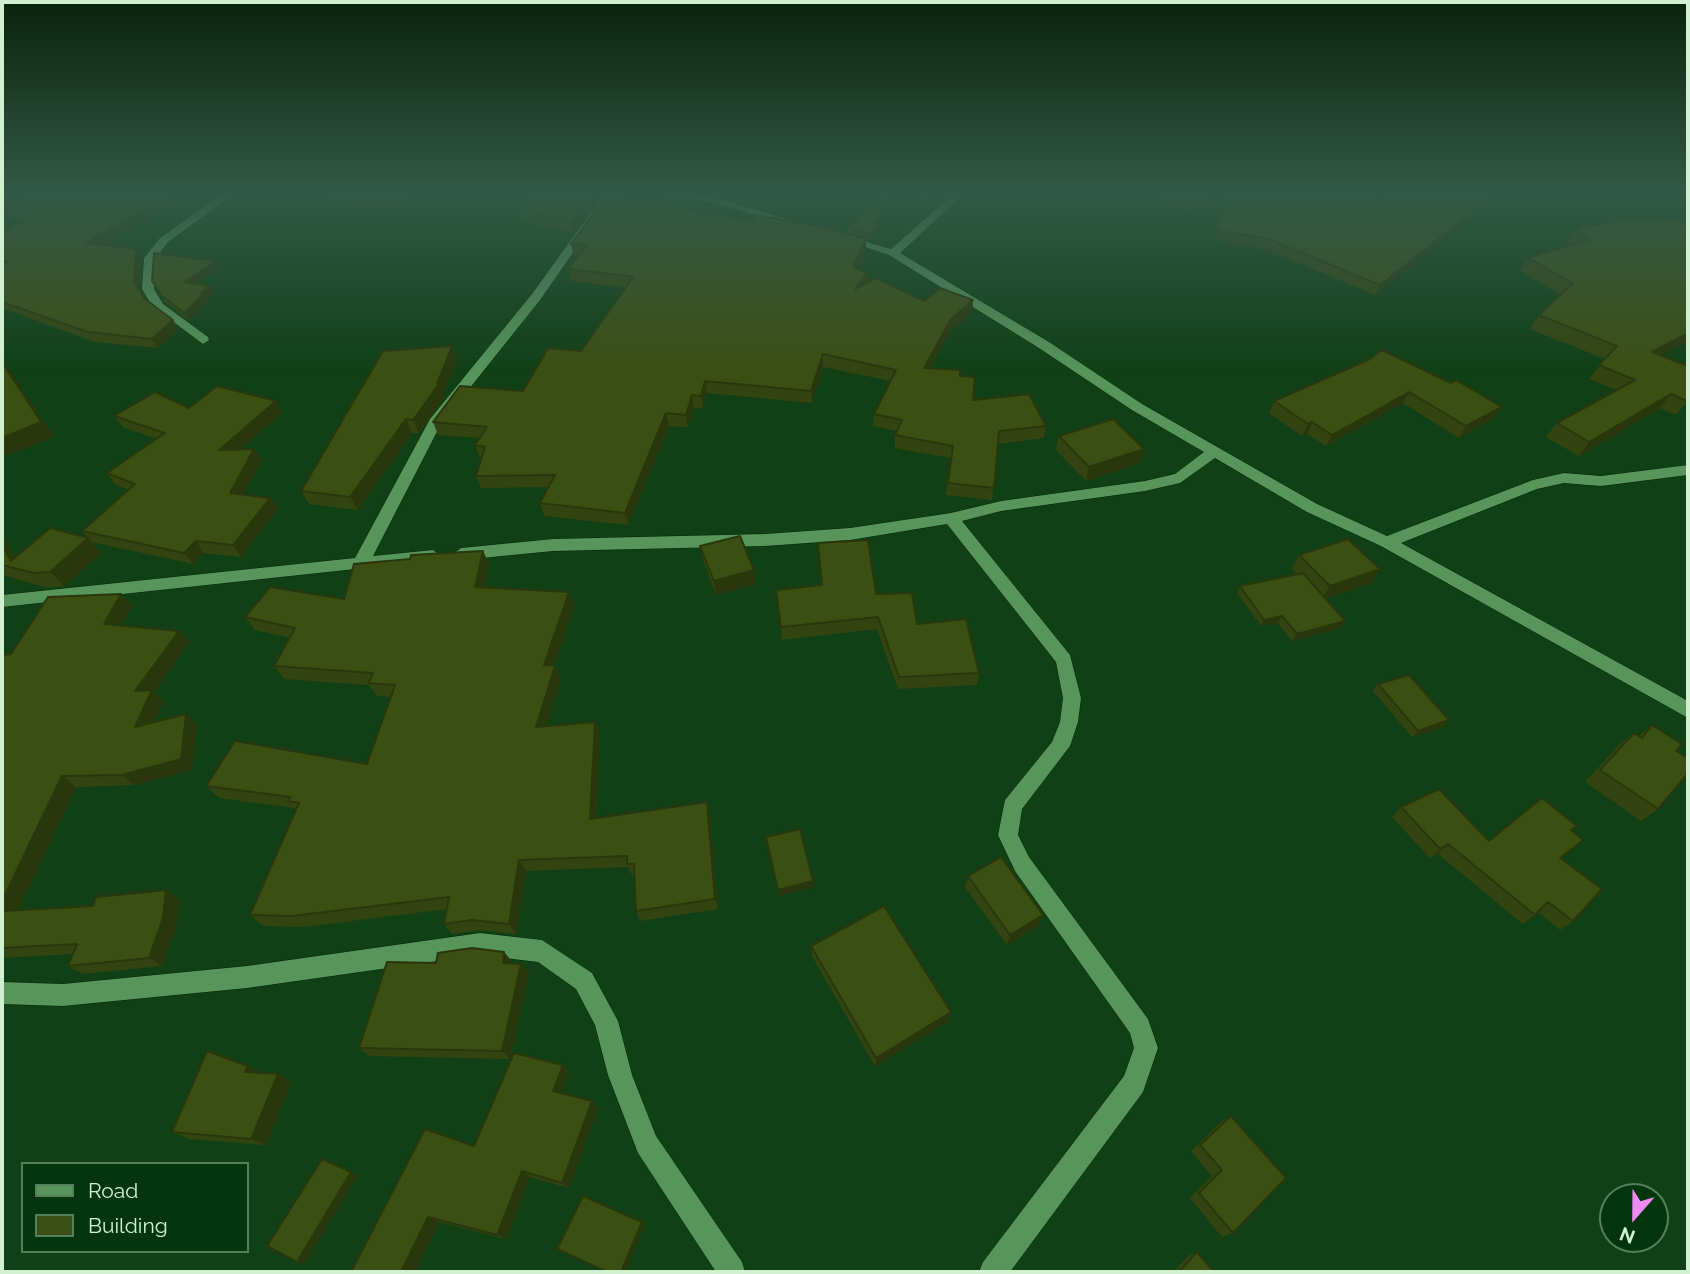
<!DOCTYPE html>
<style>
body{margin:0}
#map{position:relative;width:1690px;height:1274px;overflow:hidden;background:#114016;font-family:Raleway,sans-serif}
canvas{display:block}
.frame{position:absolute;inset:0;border:4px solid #d0f0d0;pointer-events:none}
.legend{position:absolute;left:21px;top:1162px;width:228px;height:91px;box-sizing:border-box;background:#03360c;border:2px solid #55805a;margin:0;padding:9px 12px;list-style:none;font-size:21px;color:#d0f0d0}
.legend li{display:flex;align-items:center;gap:14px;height:35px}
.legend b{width:35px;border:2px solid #55805a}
.north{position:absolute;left:1599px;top:1183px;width:70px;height:70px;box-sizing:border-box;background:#03360c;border:2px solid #55805a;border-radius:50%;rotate:201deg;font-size:19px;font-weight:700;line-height:28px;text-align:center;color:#d0f0d0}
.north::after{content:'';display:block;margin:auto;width:24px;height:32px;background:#f08bf5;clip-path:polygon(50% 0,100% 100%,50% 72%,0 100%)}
</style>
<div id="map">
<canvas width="1690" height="1274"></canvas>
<div class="frame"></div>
<ul class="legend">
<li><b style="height:9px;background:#57955b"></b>Road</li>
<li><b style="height:19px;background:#3c4f13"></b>Building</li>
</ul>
<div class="north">N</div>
</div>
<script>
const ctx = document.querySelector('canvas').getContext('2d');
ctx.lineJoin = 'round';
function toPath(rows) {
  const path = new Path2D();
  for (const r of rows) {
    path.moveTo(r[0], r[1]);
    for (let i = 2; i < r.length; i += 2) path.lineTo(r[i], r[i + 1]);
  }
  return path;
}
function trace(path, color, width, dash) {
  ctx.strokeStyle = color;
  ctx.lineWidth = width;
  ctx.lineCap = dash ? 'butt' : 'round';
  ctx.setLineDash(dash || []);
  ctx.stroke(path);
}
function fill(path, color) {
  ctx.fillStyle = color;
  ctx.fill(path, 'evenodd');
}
const minor = toPath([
 [222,194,234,194,168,242,156,258,154,289,163,304,208,337,209,340,203,344,152,306,142,289,144,258,160,238,222,194],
 [604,194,614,194,540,300,441,424,373,556,433,550,441,556,439,560,2,607,2,595,355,558,430,419,532,294,604,194],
 [665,194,711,196,813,227,807,230,710,202,670,197,665,194],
 [953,194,964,194,900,253,1049,342,1142,404,1317,504,1387,536,1533,480,1564,473,1601,476,1688,465,1688,475,1601,486,1564,483,1537,489,1401,543,1688,701,1688,718,1381,546,1307,512,1215,458,1180,483,1145,491,1001,511,962,521,1070,655,1081,698,1078,722,1070,746,1022,809,1018,835,1029,857,1148,1019,1158,1048,1143,1092,1010,1272,979,1272,983,1262,1124,1076,1134,1048,1130,1033,1015,871,998,835,1005,800,1052,742,1060,722,1063,698,1056,662,947,524,850,540,765,546,553,551,461,560,453,554,461,548,553,539,765,534,850,528,951,513,1001,501,1145,481,1175,474,1204,452,1132,410,1039,348,889,255,838,238,844,235,891,249,953,194],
 [480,933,542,940,592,973,618,1021,632,1075,656,1136,742,1262,745,1272,716,1272,638,1153,608,1075,595,1025,576,989,538,962,480,955,247,988,63,1006,2,1004,2,982,63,984,247,966,480,933]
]);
trace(minor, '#042407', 1);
fill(minor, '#57955b');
fill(toPath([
 [26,194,190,194,103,245,136,249,141,258,140,290,145,300,173,320,178,329,158,348,95,342,2,308,2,234,23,220,13,220,7,211],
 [325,194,413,194,410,202,373,204,329,201],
 [601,194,573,233,521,221,518,209],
 [885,194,893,194,871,240,847,233,847,227],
 [911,194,937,194,930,202],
 [1154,194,1334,194,1346,198,1437,198,1490,203,1375,295,1265,249,1214,240,1227,198,1189,213],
 [622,199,866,239,866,251,858,269,867,283,924,301,973,300,972,312,950,332,930,368,960,376,973,400,1046,426,1044,438,998,444,992,500,946,495,951,458,895,448,895,435,897,431,873,426,874,414,891,381,823,367,812,403,707,393,703,408,694,408,688,427,669,426,628,525,544,516,540,503,548,487,481,488,476,476,481,458,480,458,475,445,479,438,438,435,433,422,523,391,581,351,626,288,571,281,568,269,578,256,574,256,571,244],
 [1630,218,1661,355,1688,400,1676,415,1660,408,1579,456,1546,437,1557,423,1616,390,1589,379,1605,359,1530,329,1539,315,1561,295,1520,271,1528,258,1570,245,1566,243,1575,229],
 [216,261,220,267,197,284,210,286,214,293,206,299,208,301,189,320,165,302,161,295],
 [452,346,457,360,443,394,445,397,419,433,412,433,358,510,309,504,301,491],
 [1370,359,1494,418,1459,438,1403,403,1326,446,1307,434,1302,436,1269,413,1274,401],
 [276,401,282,413,240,449,262,460,243,494,270,498,278,509,241,557,204,553,193,564,92,542,101,553,64,586,49,588,2,575,2,536,15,558,88,538,82,531,129,490,116,485,107,473,157,439,123,427,114,416,189,408],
 [1059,436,1144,449,1140,463,1086,481,1056,450],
 [818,543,876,594,917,624,979,673,977,685,898,689,877,629,782,640,776,590,821,585],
 [700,546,756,584,716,595,703,560],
 [483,551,489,565,484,588,574,605,554,666,555,666,561,679,546,726,595,722,600,734,596,818,707,802,710,814,718,909,640,921,636,911,634,875,632,875,628,867,526,871,516,934,480,930,452,934,444,924,447,909,304,927,263,926,250,915,296,810,294,808,219,798,206,786,367,764,391,697,377,696,369,685,284,679,274,666,290,638,255,630,245,617,344,599,410,559],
 [1299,555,1372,583,1326,598,1345,621,1341,628,1292,641,1278,623,1261,626,1237,593,1240,586,1297,574,1292,569],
 [121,594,132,606,121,626,189,642,154,692,163,701,154,722,197,725,192,770,134,785,76,787,18,910,179,899,176,927,162,966,83,974,68,966,73,954,2,958,2,655,11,654],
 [1378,684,1444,727,1412,737,1373,691],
 [1652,725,1676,751,1658,809,1641,821,1585,782,1619,745,1634,733,1639,736],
 [1401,807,1489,841,1571,830,1560,858,1573,921,1560,930,1538,912,1523,924,1438,854,1430,858,1392,817],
 [968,876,1043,915,1038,926,1007,945,965,887],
 [811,946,949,1021,875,1066,812,956],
 [504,952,512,962,512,964,521,964,529,973,510,1059,370,1056,359,1048,436,963],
 [563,1065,569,1073,562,1093,598,1108,569,1188,530,1177,506,1239,439,1222,415,1272,425,1129,474,1146],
 [248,1066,261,1073,278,1074,291,1082,266,1145,189,1139,172,1132],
 [1231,1116,1233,1233,1222,1237,1190,1198,1212,1176,1191,1151,1221,1122],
 [1197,1252,1214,1272,1173,1272,1188,1256]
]), '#344410');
fill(toPath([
 [171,194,190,194,91,252,85,243],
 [406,194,413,194,410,202],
 [590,194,601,194,573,233,570,221],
 [613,194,628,194,612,209,609,197],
 [890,194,893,194,871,240,871,234],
 [931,194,937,194,930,202],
 [1215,194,1228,194,1227,198,1189,213,1192,203],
 [1496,194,1490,203,1375,295,1380,285],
 [866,239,866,251,853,279,853,267],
 [136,249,141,258,140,290,134,281],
 [216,261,220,267,189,289,185,282],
 [867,273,867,285,855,289],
 [210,286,214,293,206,299,208,301,189,320,184,313,200,294],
 [973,300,972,312,950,332,923,380,924,368,951,319],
 [173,320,178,329,158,348,152,339],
 [1688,333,1688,341,1642,366,1652,352],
 [452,346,457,360,443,394,445,397,419,433,413,420,437,384],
 [823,354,823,367,812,403,811,391],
 [2,359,54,437,2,457],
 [705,381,707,393,703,408,701,396],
 [1409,392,1403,403,1326,446,1332,435],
 [1671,394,1660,408,1579,456,1589,442],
 [692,395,694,408,688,427,686,415],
 [276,401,282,413,226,461,219,450],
 [1502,407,1494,418,1459,438,1466,426],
 [666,413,669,426,628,525,625,513],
 [406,419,412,433,358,510,350,497],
 [1312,422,1307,434,1302,436,1308,424],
 [254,449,262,460,237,504,230,493],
 [1144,449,1140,463,1086,481,1089,467],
 [270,498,278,509,241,557,233,545],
 [2,536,22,570,11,561,2,546],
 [88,538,101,553,64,586,50,572],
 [196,541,204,553,193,564,184,553],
 [483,551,489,565,481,601,475,587],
 [1380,569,1372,583,1321,600,1330,586],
 [754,570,756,584,716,595,714,581],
 [569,592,574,605,550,678,544,665],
 [121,594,132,606,115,636,104,624],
 [1282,616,1278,623,1261,626,1264,620],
 [1345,621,1341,628,1292,641,1297,634],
 [179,631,189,642,154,692,163,701,147,737,135,727,135,691],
 [555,666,561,679,542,740,536,727],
 [186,714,197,725,192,770,134,785,122,775],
 [1449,720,1444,727,1412,737,1418,731],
 [595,722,600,734,595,831,590,819],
 [62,776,76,787,13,920,2,914,2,901],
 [707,802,710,814,718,909,715,899],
 [1448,844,1438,854,1430,858,1440,849],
 [519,860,526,871,516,934,509,924],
 [813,881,814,887,779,896,778,890],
 [166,890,179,899,176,927,162,966,149,958],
 [1043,915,1038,926,1007,945,1010,935],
 [504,952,512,962,510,973,503,963],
 [521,964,529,973,510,1059,502,1051],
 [951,1012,949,1021,875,1066,876,1058],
 [563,1065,569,1073,560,1098,553,1091],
 [248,1066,262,1074,245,1072],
 [278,1074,291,1082,266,1145,251,1139],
 [592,1101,598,1108,569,1188,562,1183],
 [522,1171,530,1177,506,1239,497,1235],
 [351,1172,358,1175,304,1264,297,1262],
 [428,1217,439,1222,415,1272,401,1272],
 [642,1222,645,1224,625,1272,621,1272]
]), '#2a370d');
const building = toPath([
 [26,194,171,194,85,243,136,249,134,281,145,299,173,320,152,339,88,332,2,302,2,265,8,261,2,261,2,234,37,211,7,211,26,194],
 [529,194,590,194,570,221,518,209,529,194],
 [607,194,613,194,609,197,751,221,756,215,828,228,866,239,853,267,867,273,855,289,876,278,924,301,940,288,973,300,951,319,924,368,960,370,960,376,975,377,973,400,1029,394,1046,426,999,431,994,488,948,483,953,446,895,435,902,420,874,414,896,370,823,354,811,391,705,381,701,396,692,395,686,415,666,413,625,513,540,503,555,475,476,476,485,447,475,445,487,427,433,422,460,386,523,391,548,348,581,351,633,277,568,269,587,245,571,244,607,194],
 [885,194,890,194,871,234,847,227,885,194],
 [1174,194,1215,194,1192,203,1174,194],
 [1228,194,1334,194,1346,198,1351,194,1364,194,1379,199,1388,194,1426,194,1437,198,1443,194,1496,194,1380,285,1268,239,1217,230,1228,194],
 [1630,218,1688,221,1688,333,1652,352,1688,366,1688,400,1687,401,1671,394,1589,442,1557,423,1635,380,1599,365,1617,346,1539,315,1573,283,1528,258,1590,239,1575,229,1630,218],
 [154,253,216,261,185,282,210,286,200,294,204,294,184,313,161,295,152,281,154,253],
 [452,346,437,384,439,384,413,420,406,419,350,497,301,491,383,351,452,346],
 [1382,350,1451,383,1456,380,1502,407,1466,426,1409,392,1332,435,1312,422,1308,424,1274,401,1370,359,1382,350],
 [2,362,41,422,2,438,2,362],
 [217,386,276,401,219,450,254,449,230,493,270,498,233,545,196,541,184,553,82,531,135,484,107,473,165,433,114,416,155,392,189,408,217,386],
 [1113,419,1144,449,1089,467,1059,436,1113,419],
 [50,528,88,538,50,572,34,573,2,565,2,546,11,561,50,528],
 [740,536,754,570,714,581,700,546,740,536],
 [1348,539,1380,569,1330,586,1299,555,1348,539],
 [868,540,876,594,912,593,917,624,966,619,979,673,899,677,878,617,781,627,776,590,822,585,818,543,868,540],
 [483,551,475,587,569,592,544,665,555,666,536,727,595,722,590,819,707,802,715,899,636,911,634,864,627,864,627,856,519,860,509,924,472,920,444,924,449,897,292,916,250,915,299,803,288,801,291,797,206,786,235,741,367,764,395,685,368,683,373,673,274,666,295,628,245,617,270,587,344,599,354,564,410,559,411,555,483,551],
 [1303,573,1345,621,1297,634,1282,616,1264,620,1240,586,1303,573],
 [121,594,104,624,179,631,135,691,152,690,135,727,186,714,181,759,122,775,62,776,2,901,2,655,11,654,48,597,121,594],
 [1409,675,1449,720,1418,731,1378,684,1409,675],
 [1652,725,1682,744,1676,751,1688,758,1688,773,1658,809,1600,770,1634,733,1642,738,1652,725],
 [1439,789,1489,841,1542,798,1577,826,1571,830,1583,840,1560,858,1602,889,1573,921,1548,902,1535,915,1448,844,1440,849,1401,807,1439,789],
 [800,829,813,881,778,890,766,837,800,829],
 [1001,857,1043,915,1010,935,968,876,1001,857],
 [166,890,163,918,149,958,68,966,77,944,2,948,2,911,93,906,96,897,166,890],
 [884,906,951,1012,876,1058,811,946,884,906],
 [472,948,504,952,503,963,521,964,502,1051,359,1048,387,962,436,963,438,953,472,948],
 [207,1051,248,1066,245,1072,278,1074,251,1139,172,1132,207,1051],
 [514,1053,563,1065,553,1091,592,1101,562,1183,522,1171,497,1235,428,1217,401,1272,351,1272,425,1129,474,1146,514,1053],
 [1231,1116,1286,1178,1233,1233,1199,1193,1222,1170,1200,1145,1231,1116],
 [322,1159,351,1172,297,1262,267,1246,322,1159],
 [583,1196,642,1222,621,1272,607,1272,557,1249,583,1196],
 [1197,1252,1214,1272,1179,1272,1197,1252]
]);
fill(building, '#3c4f13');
trace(building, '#2a370d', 2);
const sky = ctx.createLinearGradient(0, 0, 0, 372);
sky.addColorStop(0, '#09230c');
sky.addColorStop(0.52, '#325947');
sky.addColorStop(1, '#32594700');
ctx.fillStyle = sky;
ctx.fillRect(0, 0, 1690, 372);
</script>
